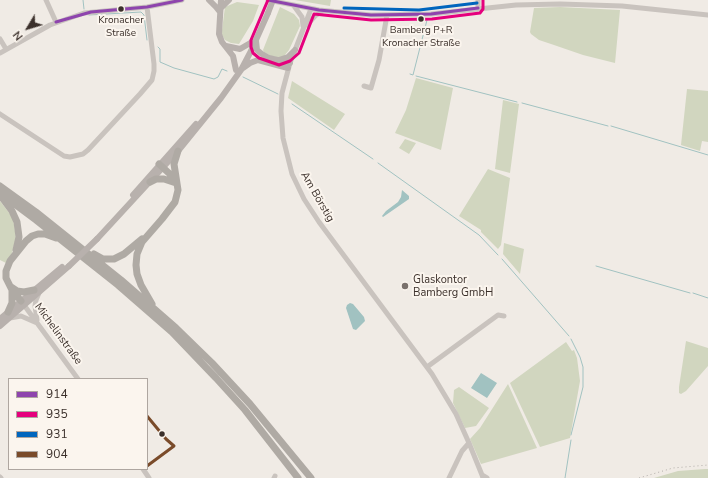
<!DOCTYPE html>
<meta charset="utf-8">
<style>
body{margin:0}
#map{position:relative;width:708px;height:478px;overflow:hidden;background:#f0ebe5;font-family:"Nunito Sans",sans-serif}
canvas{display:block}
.legend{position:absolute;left:8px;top:378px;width:140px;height:92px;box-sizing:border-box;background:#fbf5ee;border:1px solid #aea6a0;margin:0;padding:5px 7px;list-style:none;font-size:12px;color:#3b302b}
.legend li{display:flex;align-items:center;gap:8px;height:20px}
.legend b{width:20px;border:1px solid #aea6a0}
.north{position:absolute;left:8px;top:8px;width:40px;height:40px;-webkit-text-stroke:3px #fbf5ee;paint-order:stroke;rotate:232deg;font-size:11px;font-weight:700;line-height:16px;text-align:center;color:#3b302b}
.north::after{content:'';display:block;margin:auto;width:14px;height:18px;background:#3b302b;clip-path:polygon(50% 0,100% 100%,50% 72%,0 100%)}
</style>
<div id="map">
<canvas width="708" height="478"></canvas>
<ul class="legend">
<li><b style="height:5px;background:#8e44ad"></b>914</li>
<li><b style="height:5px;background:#e5007d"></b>935</li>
<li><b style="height:5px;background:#0065bd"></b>931</li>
<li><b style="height:5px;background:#7a4b2a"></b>904</li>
</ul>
<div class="north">N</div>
</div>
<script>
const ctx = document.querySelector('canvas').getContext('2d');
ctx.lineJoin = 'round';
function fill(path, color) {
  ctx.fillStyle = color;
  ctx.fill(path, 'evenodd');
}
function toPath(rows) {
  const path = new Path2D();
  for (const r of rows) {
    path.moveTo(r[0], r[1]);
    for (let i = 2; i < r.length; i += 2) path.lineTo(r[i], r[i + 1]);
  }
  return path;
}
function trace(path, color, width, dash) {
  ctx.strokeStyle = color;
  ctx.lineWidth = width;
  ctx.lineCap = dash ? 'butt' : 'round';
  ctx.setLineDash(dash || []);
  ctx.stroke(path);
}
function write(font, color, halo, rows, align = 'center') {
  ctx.font = font + ' "Nunito Sans",sans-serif';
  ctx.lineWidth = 4;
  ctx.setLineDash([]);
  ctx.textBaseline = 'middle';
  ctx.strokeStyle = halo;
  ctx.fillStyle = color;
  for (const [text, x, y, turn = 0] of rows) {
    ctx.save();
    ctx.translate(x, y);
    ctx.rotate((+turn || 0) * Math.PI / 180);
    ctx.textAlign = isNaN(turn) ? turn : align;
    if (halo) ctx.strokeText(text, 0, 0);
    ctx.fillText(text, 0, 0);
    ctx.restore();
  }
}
fill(toPath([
 [295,0,331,0,330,6],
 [237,2,259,5,253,21,239,44,231,43,225,40,222,35,222,30,225,7],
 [280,7,294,14,299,20,300,26,289,50,284,56,279,58,271,56,264,52,263,50],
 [560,7,620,10,615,63,583,55,554,45,539,40,531,34,530,32,534,8],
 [416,78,453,88,441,150,395,133,406,110],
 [292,81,345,114,334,130,288,98],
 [687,89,708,91,708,142,702,141,700,151,681,145],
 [503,100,519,104,510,173,495,169],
 [405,139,416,143,409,154,399,148],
 [488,169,510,178,501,245,498,249,481,232,481,230,459,216],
 [0,201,13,218,16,238,12,253,6,263,0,260],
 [504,243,524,249,520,274,503,254],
 [686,341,708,348,708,366,686,391,681,394,679,393,679,387],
 [566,342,572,351,574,350,577,358,580,381,570,438,540,447,510,383],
 [508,384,537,448,481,464,470,439,480,428],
 [459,387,489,408,476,426,465,428,453,403,454,390],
 [705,469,708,469,708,478,654,478,678,471]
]), '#d1d6bf');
fill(toPath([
 [402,190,409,196,409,199,383,217,382,216,386,211,398,202,401,197],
 [350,303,353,304,364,317,365,321,356,330,353,329,346,308,347,305],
 [481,373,497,383,487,398,471,388]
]), '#a1c2c1');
trace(toPath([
 [83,0,84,9],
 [89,15,141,12,144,15,147,40],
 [158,47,160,49,160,62,174,68,214,79,218,77,222,69,227,71],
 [410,74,413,75,427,20],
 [416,76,517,102],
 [243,77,278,94],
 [522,103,608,126],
 [292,104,373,159],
 [611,126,708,155],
 [378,163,479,235,498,255],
 [502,259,569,336],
 [596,266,690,293],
 [693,293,708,298],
 [571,339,580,357,583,367,583,387,571,435],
 [565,478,571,440]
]), '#a1c2c1', 1);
trace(toPath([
 [46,0,56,22],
 [268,0,319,10,371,15,431,14,516,5,560,4,622,6,708,15],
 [478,0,478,8],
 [294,6,302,17,303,26],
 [311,9,290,63,282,93,281,111,283,138,292,174,304,199,319,222,432,374,456,414,469,443,482,475],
 [307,25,315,16,323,11],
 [0,39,6,49],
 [0,53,50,25,84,13,147,7,182,0],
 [364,86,371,88,379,60,387,15],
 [0,114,64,156,70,157,83,154,88,150,140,94,152,80,154,71,154,64,147,7],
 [24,305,78,379],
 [10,318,21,316,37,323],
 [37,320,35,306,36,300,39,293],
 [427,367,498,315,504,316],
 [143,469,149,478],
 [0,477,1,478],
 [274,478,275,476],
 [449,478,462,451,469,443],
 [483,478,482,475,487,478]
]), '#c9c3be', 5);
trace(toPath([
 [209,0,216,7,220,12],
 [221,0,219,34,222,42,233,56,236,70],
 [220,9,229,0],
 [256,41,257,50,262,54,269,58,290,63],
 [226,46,240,49,252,42],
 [279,60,288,57,295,50],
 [243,68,250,63,258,60,288,68],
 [133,195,196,124],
 [97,239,178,151,221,98,241,70,251,51,268,13],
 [0,319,62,267],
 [0,326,69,266]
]), '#b8b1ad', 6);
trace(toPath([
 [159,164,172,176,175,182],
 [150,182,156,179,164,179,176,183],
 [0,186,36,212,121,280,176,328,212,363,250,404,311,478],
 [0,193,36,220,118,285,172,332,216,378,245,410,298,478],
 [3,199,12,211,17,222,19,237,16,250],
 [94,254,103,259,114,259,124,254,142,239],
 [11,287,17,291,24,292,34,290],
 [21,301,12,290,6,278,6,271,10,261,26,241,32,236,38,234,45,234,56,238],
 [152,304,141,285,137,274,136,265,137,254,142,242,162,219,175,202,178,190,174,164,178,151],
 [8,312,12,303,12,291]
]), '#afaaa4', 7);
trace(toPath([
 [639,478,673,468,708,465]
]), '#b1aca8', 1, [1, 3]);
trace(toPath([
 [268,13,273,0],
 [69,266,97,239]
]), '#b8b1ad', 6);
trace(toPath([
 [268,0,319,10,371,15,431,14,478,8],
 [56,22,91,12,147,7,182,0]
]), '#8e44ad', 3);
trace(toPath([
 [268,0,251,40,251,47,253,53,259,58,279,65,290,61,299,53,314,14,371,20,432,19,480,13,483,9,483,0]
]), '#e5007d', 3);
trace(toPath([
 [344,8,419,10,477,3]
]), '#0065bd', 3);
trace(toPath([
 [147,416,166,439,174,446,147,466]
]), '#7a4b2a', 3);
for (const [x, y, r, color] of [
 [121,9,3.5,"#3b302b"],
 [421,19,3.5,"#3b302b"],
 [405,286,4,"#7a716c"],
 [162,434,3.5,"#3b302b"]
]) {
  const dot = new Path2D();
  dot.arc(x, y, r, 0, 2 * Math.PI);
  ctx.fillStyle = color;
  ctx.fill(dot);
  trace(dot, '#fbf5ee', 1.5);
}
write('10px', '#3b302b', '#fbf5ee', [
 ["Kronacher",121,21],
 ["Straße",121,34],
 ["Bamberg P+R",421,31],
 ["Kronacher Straße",421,44]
]);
write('11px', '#3b302b', '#fbf5ee', [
 ["Am Börstig",317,197,60],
 ["Michelinstraße",58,334,54]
]);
write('11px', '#3b302b', '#fbf5ee', [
 ["Glaskontor",413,280],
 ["Bamberg GmbH",413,293]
], 'left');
</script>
